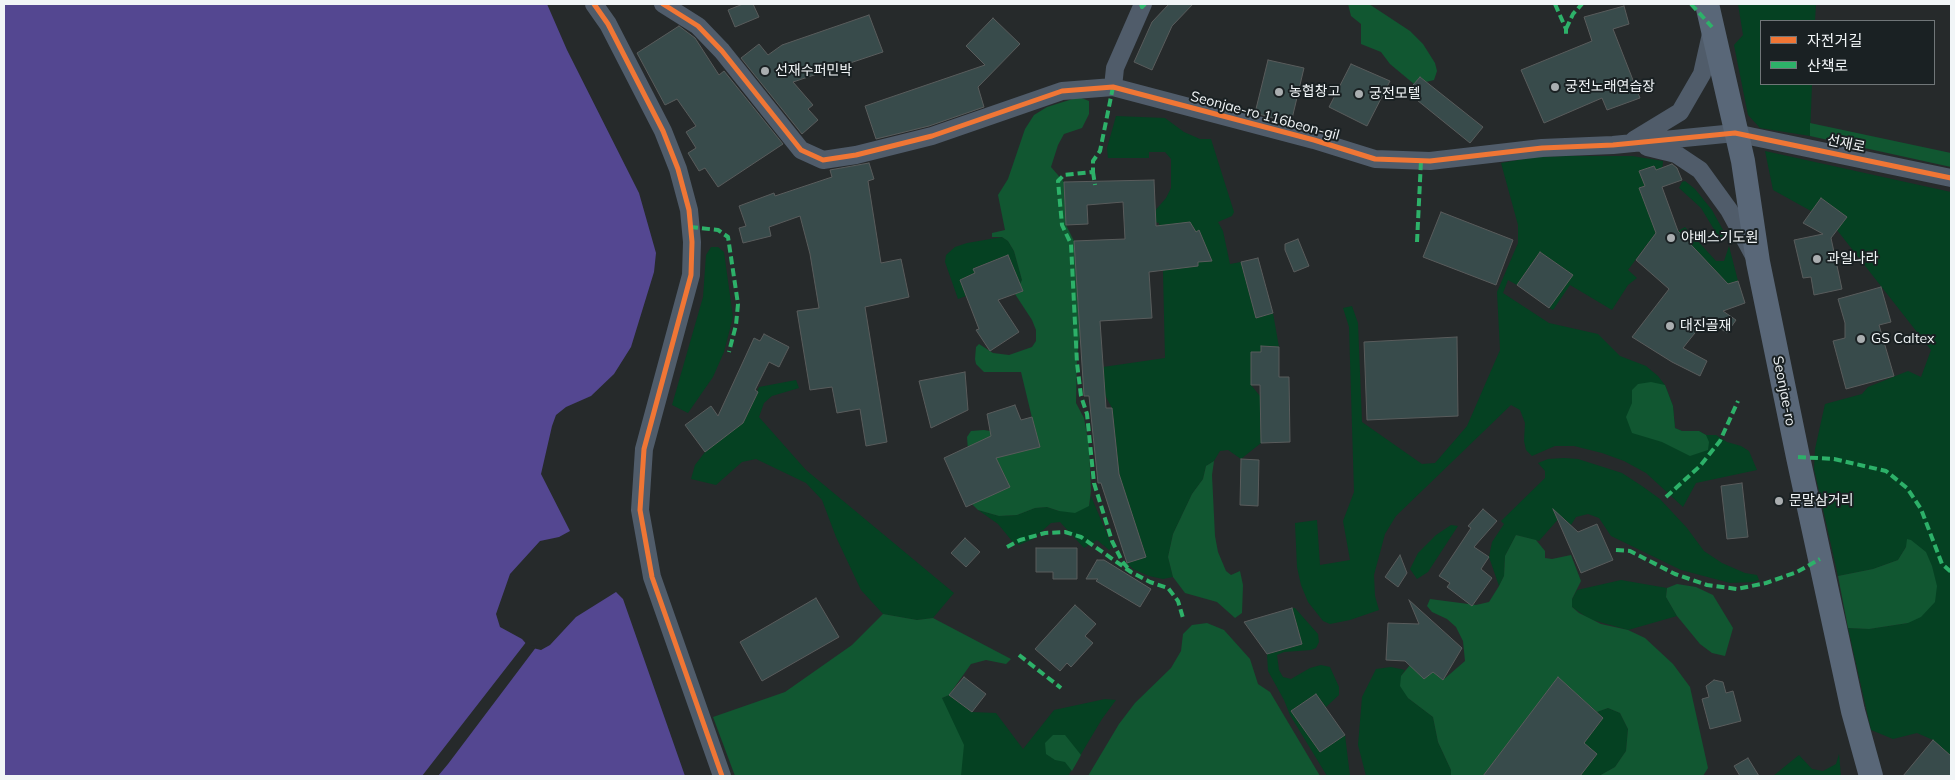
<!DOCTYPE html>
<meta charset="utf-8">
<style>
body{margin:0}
#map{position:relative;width:1955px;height:780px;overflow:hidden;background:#262a2b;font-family:Mulish,"Noto Sans KR",sans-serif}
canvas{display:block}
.frame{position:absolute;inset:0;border:5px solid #f1f5f7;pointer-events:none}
.legend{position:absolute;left:1760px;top:20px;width:175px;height:65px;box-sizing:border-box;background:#1a2123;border:1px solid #707678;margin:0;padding:6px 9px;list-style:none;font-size:15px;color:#f1f5f7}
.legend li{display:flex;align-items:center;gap:10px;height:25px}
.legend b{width:25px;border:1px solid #707678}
</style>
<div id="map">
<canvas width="1955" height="780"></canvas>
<div class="frame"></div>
<ul class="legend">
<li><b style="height:6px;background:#f07635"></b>자전거길</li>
<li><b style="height:6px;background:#2db169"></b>산책로</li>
</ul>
</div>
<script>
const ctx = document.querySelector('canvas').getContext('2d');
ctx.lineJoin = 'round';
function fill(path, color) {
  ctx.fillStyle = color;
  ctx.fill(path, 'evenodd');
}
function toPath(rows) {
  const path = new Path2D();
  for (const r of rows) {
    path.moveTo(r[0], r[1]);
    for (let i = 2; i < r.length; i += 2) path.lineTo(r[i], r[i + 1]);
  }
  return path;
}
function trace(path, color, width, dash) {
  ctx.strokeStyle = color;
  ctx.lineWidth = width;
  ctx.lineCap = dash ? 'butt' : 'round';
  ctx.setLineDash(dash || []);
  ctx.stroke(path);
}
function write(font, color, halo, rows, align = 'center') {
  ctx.font = font + ' Mulish,"Noto Sans KR",sans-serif';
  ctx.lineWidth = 4;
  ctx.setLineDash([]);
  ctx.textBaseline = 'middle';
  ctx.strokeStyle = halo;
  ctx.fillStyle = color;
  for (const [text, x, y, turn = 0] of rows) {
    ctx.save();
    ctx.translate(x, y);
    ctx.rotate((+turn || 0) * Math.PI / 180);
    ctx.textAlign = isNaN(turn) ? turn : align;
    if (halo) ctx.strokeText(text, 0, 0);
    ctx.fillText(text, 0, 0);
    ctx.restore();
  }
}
fill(toPath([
 [1738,4,1816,4,1815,21,1761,21,1761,84,1812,84,1810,136,1760,128,1748,115,1734,45,1743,35],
 [1116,116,1165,118,1184,132,1200,139,1211,139,1234,212,1232,216,1218,222,1223,231,1230,264,1241,262,1256,318,1273,313,1279,347,1261,346,1261,352,1251,352,1251,370,1261,371,1251,374,1251,385,1260,396,1261,443,1241,459,1228,450,1220,451,1214,461,1206,466,1203,479,1192,494,1173,534,1168,557,1173,577,1163,579,1149,576,1133,569,1127,563,1146,556,1120,481,1112,408,1105,395,1103,367,1165,358,1163,272,1159,223,1147,220,1166,198,1171,188,1171,159,1165,152,1149,152,1149,158,1108,158,1107,148],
 [1765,151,1951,192,1951,756,1933,740,1917,733,1893,739,1871,730,1848,628,1869,629,1908,623,1906,547,1898,560,1873,569,1838,576,1814,469,1815,449,1825,404,1862,394,1868,387,1908,371,1921,377,1931,350,1837,230,1811,211,1773,190],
 [1571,156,1632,156,1663,161,1662,173,1657,174,1654,166,1639,171,1645,186,1640,188,1660,245,1648,243,1628,270,1637,278,1628,285,1612,310,1570,285,1553,310,1549,308,1572,275,1540,252,1517,285,1508,280,1503,293,1549,323,1598,334,1620,356,1646,366,1658,376,1665,385,1673,406,1675,428,1682,431,1699,431,1706,435,1716,435,1727,442,1741,446,1749,451,1757,470,1696,483,1683,507,1646,473,1624,461,1602,453,1574,446,1555,446,1532,456,1526,450,1524,441,1525,423,1520,410,1511,405,1396,516,1385,534,1374,575,1375,596,1379,610,1350,620,1330,624,1323,621,1308,602,1301,585,1297,567,1295,523,1317,520,1320,565,1350,560,1343,521,1354,492,1349,327,1343,308,1352,306,1358,323,1362,422,1422,464,1435,463,1467,426,1500,350,1497,292,1518,243,1518,225,1501,163,1535,157],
 [1685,181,1695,189,1712,210,1723,230,1724,239,1718,236,1701,208,1679,188,1682,182],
 [1685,227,1716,261,1724,261,1729,246,1738,281,1728,284,1678,231],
 [1002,237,1008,241,1014,251,1022,280,1020,284,1010,260,1003,257,974,268,975,273,960,280,966,296,958,299,945,262,946,255,955,247,967,243],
 [711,247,718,247,724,252,733,317,724,352,713,377,688,413,672,405,703,297,706,255],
 [796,380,799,388,772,396,764,403,759,417,806,470,954,593,933,618,917,620,883,614,861,590,836,537,822,500,806,483,756,459,742,462,716,485,691,479,695,465,705,452,745,419,759,387],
 [1564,458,1578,459,1622,473,1642,486,1660,499,1687,528,1704,551,1722,563,1745,573,1757,575,1759,580,1754,582,1730,583,1681,570,1611,536,1599,518,1588,514,1576,517,1571,525,1561,516,1539,541,1516,535,1505,556,1504,576,1499,586,1489,557,1492,542,1504,524,1501,521,1545,478,1545,471,1538,463,1548,459],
 [1091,496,1109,539,1112,548,1109,550,1097,540,1084,548,1060,522,1051,523,1033,539,1019,545,1012,541,998,524,978,510,999,516,1017,515,1035,508,1047,507,1059,511,1089,506],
 [1451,525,1458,526,1428,572,1417,579,1410,569,1418,553,1436,535],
 [1621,580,1667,588,1666,597,1677,616,1628,630,1589,619,1572,607,1572,599,1577,590],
 [1292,608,1295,608,1318,634,1319,642,1316,648,1311,650,1284,652,1277,655,1279,670,1283,677,1291,679,1310,668,1321,665,1330,667,1339,687,1339,695,1326,707,1316,694,1292,711,1320,752,1345,735,1350,776,1327,776,1290,715,1284,700,1268,671,1267,654,1302,644],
 [1391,667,1405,670,1401,676,1408,698,1433,717,1438,742,1451,770,1451,776,1366,776,1358,745,1362,697,1376,669],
 [949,695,972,712,996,713,1023,749,1054,710,1105,699,1116,700,1102,719,1068,776,961,776,942,698],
 [1608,708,1620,713,1628,729,1626,751,1615,767,1599,776,1580,776,1597,754,1584,743,1603,718,1597,712],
 [1839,754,1841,776,1773,776,1799,755,1812,769,1823,771,1836,764]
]), '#054122');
fill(toPath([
 [1348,4,1369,4,1410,31,1423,44,1435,63,1437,71,1434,80,1426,82,1420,77,1414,84,1390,64,1381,52,1361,44,1361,24,1351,16],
 [1079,97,1089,101,1089,114,1082,128,1064,134,1058,145,1051,167,1064,182,1066,225,1074,241,1080,336,1077,356,1076,403,1084,418,1089,446,1091,491,1089,506,1075,513,1059,511,1047,507,1035,508,1017,515,999,516,978,510,972,504,967,437,971,431,984,430,990,431,992,440,1039,447,1021,372,984,372,976,364,975,359,976,347,979,344,993,353,1009,355,1032,347,1036,341,1036,330,1032,320,1015,294,1022,280,1014,251,1008,241,1002,237,992,237,992,233,1005,230,998,195,1008,179,1025,129,1034,115,1047,107],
 [1810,123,1951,153,1951,167,1810,136],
 [1651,382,1665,385,1673,406,1675,428,1682,431,1699,431,1706,435,1709,442,1708,450,1690,456,1662,442,1632,433,1626,417,1632,403,1632,390,1638,384],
 [1214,461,1212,475,1215,536,1218,552,1226,571,1231,575,1240,571,1243,585,1242,613,1235,618,1217,602,1185,593,1173,577,1168,557,1173,534,1192,494,1203,479,1206,466],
 [1516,535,1536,540,1545,551,1545,558,1552,559,1571,555,1581,581,1572,599,1572,607,1579,613,1601,624,1628,630,1645,638,1673,664,1690,687,1708,768,1703,776,1599,776,1615,767,1626,751,1628,729,1620,713,1608,708,1597,712,1558,678,1483,776,1451,776,1451,770,1438,742,1433,717,1408,698,1400,686,1401,676,1410,665,1433,672,1443,680,1465,661,1463,641,1456,627,1447,619,1432,612,1427,606,1430,599,1476,605,1489,602,1499,586,1504,576,1505,556],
 [1907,539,1911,540,1926,552,1932,566,1937,586,1935,602,1921,617,1908,623,1869,629,1848,628,1838,576,1873,569,1898,560,1906,547],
 [1677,584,1696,587,1713,595,1733,628,1725,656,1712,653,1700,644,1677,616,1666,597,1667,588],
 [883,614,917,620,933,618,1011,659,1006,664,986,660,971,664,949,695,942,698,964,745,961,776,735,776,713,717,785,692,852,645],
 [1207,623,1224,630,1250,659,1258,684,1270,692,1320,776,1088,776,1119,724,1135,703,1171,668,1181,651,1183,634,1192,625],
 [1053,735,1065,735,1081,755,1072,771,1065,762,1055,760,1046,754,1045,743]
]), '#115731');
fill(toPath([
 [4,4,547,4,567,50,639,193,656,253,654,272,631,347,614,374,591,396,566,407,556,415,552,426,541,474,570,531,559,537,540,541,510,574,496,614,500,627,522,639,529,647,541,650,550,645,576,617,616,592,623,599,685,776,4,776]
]), '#544791');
fill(toPath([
 [527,641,531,645,537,646,448,764,438,776,422,776]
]), '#262a2b');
const building = toPath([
 [743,4,753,4,759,17,735,27,728,10,743,4],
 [1169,4,1193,4,1172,26,1152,70,1134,62,1152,22,1169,4],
 [1624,6,1629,24,1613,29,1640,98,1607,110,1602,98,1544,123,1521,70,1592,41,1584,17,1624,6],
 [869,15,883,52,793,82,813,105,808,109,818,120,802,134,741,58,759,44,768,55,782,45,869,15],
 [993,18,1020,44,978,87,984,107,929,126,876,139,865,106,985,65,966,46,993,18],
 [679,26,695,38,719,75,724,71,783,144,718,187,705,168,699,171,688,153,696,148,686,132,696,126,677,99,665,105,637,53,679,26],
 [1268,60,1304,68,1291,123,1255,113,1268,60],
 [1351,64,1390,81,1367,126,1329,107,1351,64],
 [1420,77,1483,127,1470,143,1407,92,1420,77],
 [869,163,874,179,868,181,881,263,901,259,909,297,865,307,887,442,866,446,860,409,837,413,832,387,810,390,797,311,819,308,810,254,800,216,769,227,771,236,743,243,739,228,746,226,739,206,774,193,775,196,832,177,830,170,869,163],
 [1672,164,1677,168,1682,180,1662,187,1678,231,1728,284,1738,281,1745,303,1723,311,1736,320,1727,333,1706,319,1683,348,1707,361,1700,376,1672,362,1632,337,1669,289,1636,260,1656,233,1639,188,1645,186,1639,171,1654,166,1656,170,1672,164],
 [1154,180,1156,226,1190,222,1196,232,1199,230,1212,261,1198,262,1198,266,1149,272,1152,318,1100,321,1106,408,1112,408,1119,474,1146,557,1127,563,1101,483,1098,483,1089,396,1084,396,1074,241,1125,239,1123,202,1087,205,1088,224,1066,225,1064,182,1154,180],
 [1821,198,1847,217,1831,238,1842,289,1814,295,1811,277,1803,278,1794,240,1823,234,1803,223,1821,198],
 [1441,212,1513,240,1496,285,1423,257,1441,212],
 [1298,239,1309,266,1294,272,1285,250,1285,244,1298,239],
 [1540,252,1573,275,1549,308,1517,285,1540,252],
 [1008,255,1023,291,998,300,1019,332,990,351,976,330,979,329,960,280,975,273,973,269,1008,255],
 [1258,258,1273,313,1256,318,1241,262,1258,258],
 [1881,287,1891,322,1879,325,1894,376,1846,389,1833,341,1845,338,1845,323,1838,299,1881,287],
 [764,334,789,347,779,367,769,362,755,390,758,392,743,423,705,452,685,425,711,406,718,416,754,338,760,341,764,334],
 [1457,337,1458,416,1367,420,1364,342,1457,337],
 [1261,346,1279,347,1279,377,1289,377,1290,442,1261,443,1260,385,1251,385,1251,352,1261,352,1261,346],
 [965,372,968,410,931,428,919,381,965,372],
 [1015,405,1021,420,1032,417,1040,447,996,458,1010,487,966,507,944,458,991,436,987,414,1015,405],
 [1241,459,1259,460,1258,506,1240,505,1241,459],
 [1742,483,1748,537,1727,539,1721,486,1742,483],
 [1483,509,1497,521,1474,547,1489,557,1481,569,1492,578,1472,606,1447,587,1450,583,1439,576,1471,528,1468,526,1483,509],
 [1553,509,1578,532,1597,524,1613,560,1581,573,1553,509],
 [965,538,980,552,966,567,951,553,965,538],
 [1036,548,1077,548,1077,579,1053,579,1053,572,1036,572,1036,548],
 [1400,555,1407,573,1398,587,1385,577,1400,555],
 [1097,560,1104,560,1151,589,1140,607,1096,581,1098,579,1086,579,1097,560],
 [816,598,839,637,762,681,740,642,816,598],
 [1409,600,1462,648,1443,680,1433,672,1424,679,1405,661,1386,660,1388,623,1419,624,1409,600],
 [1075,605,1096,624,1085,636,1093,643,1071,667,1067,663,1060,671,1035,649,1075,605],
 [1292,608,1302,644,1267,654,1244,622,1292,608],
 [964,677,986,694,972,712,949,695,964,677],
 [1558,677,1603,718,1584,743,1597,754,1580,776,1483,776,1558,677],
 [1714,680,1723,682,1726,693,1733,691,1741,721,1710,729,1702,699,1709,697,1706,686,1714,680],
 [1316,694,1345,735,1320,752,1291,711,1316,694],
 [1933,740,1951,756,1951,776,1903,776,1933,740],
 [1748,758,1759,776,1740,776,1734,766,1748,758]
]);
fill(building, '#384b4b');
trace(building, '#595c5c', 1);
trace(toPath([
 [594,4,608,24,663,131,678,169,689,210,692,242,691,275,644,449,640,510,652,577,722,776],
 [663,4,698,26,722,51,801,150,823,160,856,155,932,136,1062,91,1113,87,1314,140,1375,159,1430,161,1542,148,1613,145,1735,133,1951,178],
 [1113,87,1115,68,1143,4],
 [1634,140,1680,112,1702,74,1711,34],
 [1647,147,1676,154,1700,170,1729,210,1754,256]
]), '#505c6a', 18);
trace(toPath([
 [1707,4,1743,161,1758,262,1798,457,1853,711,1871,776]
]), '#596778', 24);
trace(toPath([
 [1141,4,1142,7,1145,4],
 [1555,4,1566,29,1566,37],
 [1691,4,1712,27],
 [1566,29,1573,14,1582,4],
 [1113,87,1100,151,1093,161,1093,172,1064,175,1058,181,1062,225,1071,244,1077,363,1081,396,1087,414,1094,483,1112,541,1122,561,1131,572],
 [1093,172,1095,185],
 [690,227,718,230,728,237,738,304,736,325,729,352],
 [1417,242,1421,161],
 [1798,457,1834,459,1886,471,1907,488,1921,509,1942,564,1951,572],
 [1666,497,1700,466,1720,441,1738,401],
 [1007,547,1020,540,1045,533,1065,532,1081,537,1131,572,1150,582,1168,588,1178,601,1183,618],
 [1616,550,1630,551,1675,574,1707,585,1737,589,1766,583,1797,572,1820,559],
 [1019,655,1061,688]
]), '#2db169', 4, [8, 4]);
trace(toPath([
 [594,4,608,24,663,131,678,169,689,210,692,242,691,275,644,449,640,510,652,577,722,776],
 [663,4,698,26,722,51,801,150,823,160,856,155,932,136,1062,91,1113,87,1314,140,1375,159,1430,161,1542,148,1613,145,1735,133,1951,178]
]), '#f07635', 5);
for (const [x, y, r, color] of [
 [765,71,5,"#aaaeb0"],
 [1555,87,5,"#aaaeb0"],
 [1279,92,5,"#aaaeb0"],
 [1359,94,5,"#aaaeb0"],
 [1671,238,5,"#aaaeb0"],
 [1817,259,5,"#aaaeb0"],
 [1670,326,5,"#aaaeb0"],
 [1861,339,5,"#aaaeb0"],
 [1779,501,5,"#aaaeb0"]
]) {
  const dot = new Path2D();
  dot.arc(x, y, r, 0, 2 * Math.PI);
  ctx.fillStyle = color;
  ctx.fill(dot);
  trace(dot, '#1a2123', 2);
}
write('14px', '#f1f5f7', '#1a2123', [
 ["선재수퍼민박",775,71],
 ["궁전노래연습장",1565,87],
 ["농협창고",1289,92],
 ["궁전모텔",1369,94],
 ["야베스기도원",1681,238],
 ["과일나라",1827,259],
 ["대진골재",1680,326],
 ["GS Caltex",1871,339],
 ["문말삼거리",1789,501]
], 'left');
write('14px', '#f1f5f7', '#1a2123', [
 ["Seonjae-ro 116beon-gil",1265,116,15],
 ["선재로",1846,144,12],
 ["Seonjae-ro",1784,391,79]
]);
</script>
